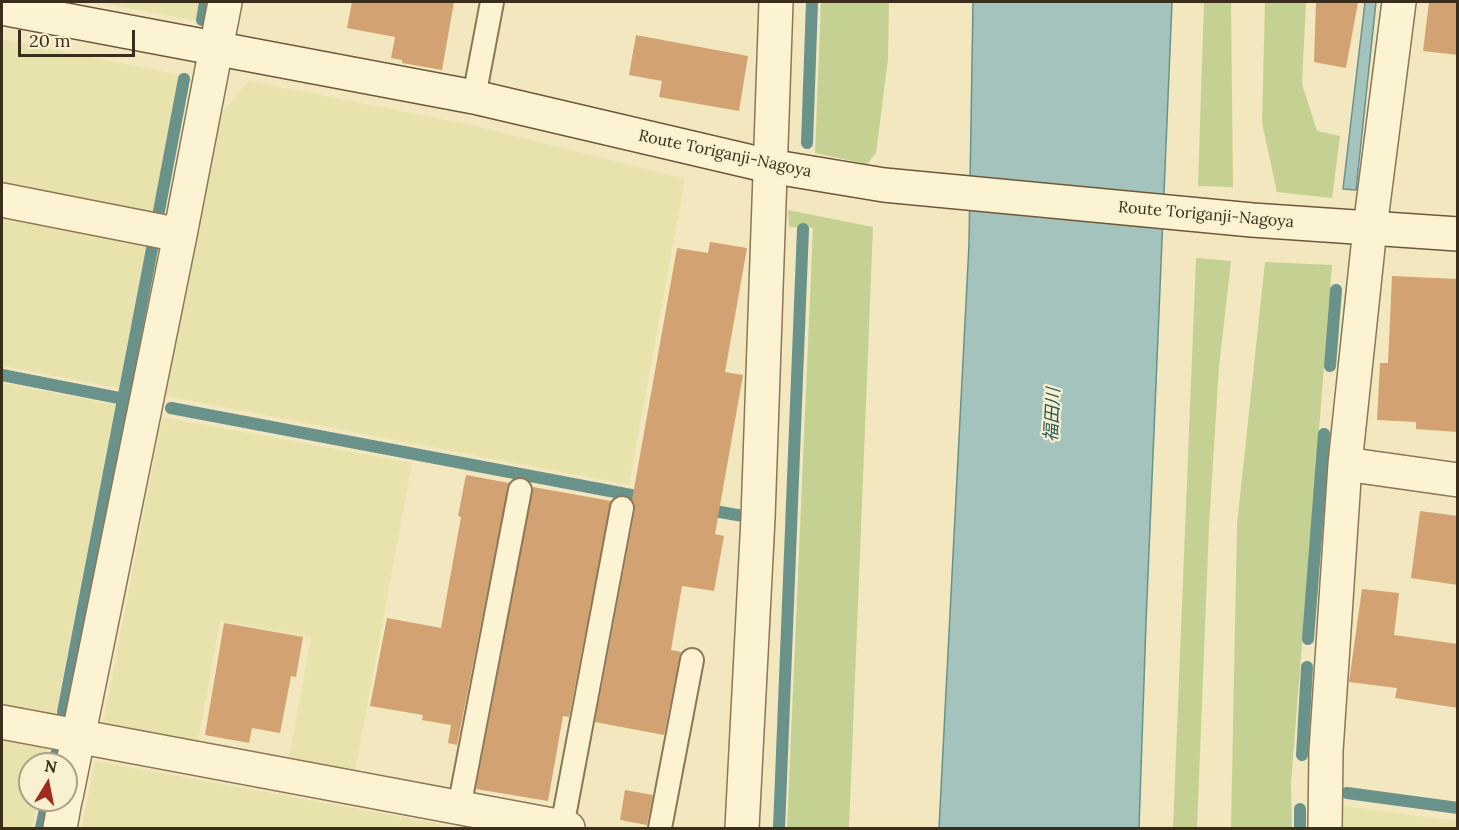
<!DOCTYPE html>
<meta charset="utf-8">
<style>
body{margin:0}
#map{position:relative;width:1459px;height:830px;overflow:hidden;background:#f2e7bf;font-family:Lora,serif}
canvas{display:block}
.frame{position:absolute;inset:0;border:3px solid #3a2d1c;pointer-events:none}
.north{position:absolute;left:18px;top:752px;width:60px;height:60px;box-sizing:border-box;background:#f8f0cf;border:2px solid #aca287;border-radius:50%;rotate:10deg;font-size:16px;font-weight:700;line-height:24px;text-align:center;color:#3a2d1c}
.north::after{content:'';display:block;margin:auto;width:21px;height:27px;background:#a02a20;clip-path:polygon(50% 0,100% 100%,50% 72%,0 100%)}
.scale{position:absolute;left:18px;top:30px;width:117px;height:27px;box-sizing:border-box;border:3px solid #3a2d1c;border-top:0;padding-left:8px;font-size:18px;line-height:21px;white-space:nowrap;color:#3a2d1c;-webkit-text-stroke:4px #f8f0cf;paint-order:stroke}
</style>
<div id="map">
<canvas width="1459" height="830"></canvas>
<div class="frame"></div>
<div class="north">N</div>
<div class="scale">20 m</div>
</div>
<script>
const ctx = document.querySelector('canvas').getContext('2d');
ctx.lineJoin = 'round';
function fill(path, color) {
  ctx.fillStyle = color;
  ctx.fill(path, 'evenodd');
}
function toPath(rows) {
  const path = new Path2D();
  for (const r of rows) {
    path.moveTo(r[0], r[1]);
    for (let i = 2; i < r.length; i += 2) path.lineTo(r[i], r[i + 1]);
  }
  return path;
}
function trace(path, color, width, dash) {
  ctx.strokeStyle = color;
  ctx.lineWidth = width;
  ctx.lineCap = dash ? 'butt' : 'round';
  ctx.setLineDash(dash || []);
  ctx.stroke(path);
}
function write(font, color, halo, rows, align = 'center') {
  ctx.font = font + ' Lora,"Noto Sans JP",serif';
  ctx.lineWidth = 4.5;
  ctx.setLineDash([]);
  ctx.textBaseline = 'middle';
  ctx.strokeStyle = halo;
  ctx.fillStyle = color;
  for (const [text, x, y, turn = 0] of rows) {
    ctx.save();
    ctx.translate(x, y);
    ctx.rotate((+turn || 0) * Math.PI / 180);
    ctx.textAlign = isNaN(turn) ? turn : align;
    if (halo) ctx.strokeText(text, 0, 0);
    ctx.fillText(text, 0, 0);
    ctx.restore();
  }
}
fill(toPath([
 [98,2,200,2,196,21],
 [2,39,180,75,153,213,2,183],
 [249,81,467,124,685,179,629,485,166,396,219,116],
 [2,215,147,243,119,388,2,366],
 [2,383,116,405,55,716,2,706],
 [162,417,412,463,355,771,289,759,311,637,220,621,198,742,103,725],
 [2,740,47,749,44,764,30,764,30,800,37,800,32,828,2,828],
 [95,761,440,824,439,828,82,828],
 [1343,806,1457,821,1457,828,1342,828]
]), '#e8e3ac');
fill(toPath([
 [821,2,889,2,888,59,876,153,867,164,815,153],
 [1204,2,1231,2,1233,187,1198,186],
 [1265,2,1306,2,1302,84,1317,131,1340,136,1332,198,1277,192,1262,123],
 [788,210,873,227,849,828,787,828,813,228,789,227],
 [1196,258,1231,261,1219,367,1209,526,1197,828,1173,828],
 [1265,262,1332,265,1291,783,1292,828,1231,828,1237,525]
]), '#c4d192');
const water = toPath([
 [973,2,1172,2,1146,622,1139,828,939,828,969,244,973,2],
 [1365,2,1376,2,1356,190,1343,189,1365,2]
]);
fill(water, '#a3c3bc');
trace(water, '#69928b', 1.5);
trace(toPath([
 [202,20,205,2],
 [807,143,812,2],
 [159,211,184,79],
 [1330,366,1336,290],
 [2,375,124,399],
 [171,408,647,498],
 [703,509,743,516],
 [1308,639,1324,434],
 [63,712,152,249],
 [1302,755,1307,667],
 [54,764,56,754],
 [1347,793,1458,808],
 [1300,809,1300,828],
 [41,828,47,800],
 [779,828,803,229]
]), '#69928b', 12);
fill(toPath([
 [352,2,454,2,442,70,402,63,402,60,391,58,395,37,347,28],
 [1316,2,1358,2,1346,68,1314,62],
 [1429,2,1458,2,1458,55,1423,51],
 [636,35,748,56,739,111,659,97,662,81,629,75],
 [710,242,747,248,725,372,743,375,715,534,724,536,714,591,682,586,671,650,681,652,664,735,595,722,635,510,632,500,677,248,708,253],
 [1392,276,1458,279,1458,432,1416,429,1416,422,1377,420,1380,363,1388,363],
 [466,475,509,483,457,745,448,743,451,725,422,720,423,715,370,706,387,618,441,628,461,517,458,516],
 [533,487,611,501,569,717,563,716,548,801,476,789],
 [1420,511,1458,516,1458,585,1411,578],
 [1362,589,1399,593,1394,635,1458,644,1458,708,1395,698,1397,688,1349,682],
 [224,623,303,637,296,677,291,676,280,733,252,728,249,743,205,735],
 [625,790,653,795,647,825,620,820]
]), '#d3a272');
const service = toPath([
 [474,97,492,2],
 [459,808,520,490],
 [562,827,622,508],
 [660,828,692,660]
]);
const minor = toPath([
 [2,200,180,235],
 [1345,464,1458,480],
 [2,722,568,828],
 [66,797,180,235,225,2],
 [60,828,65,800],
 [742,828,758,518,776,2],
 [1325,828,1326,751,1345,464,1370,228,1399,2]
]);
const secondary = toPath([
 [2,8,474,97,769,166,884,185,1252,220,1458,234]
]);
trace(service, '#8c7756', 26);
trace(minor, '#8c7756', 36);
trace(secondary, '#6e5839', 36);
trace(service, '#fcf3d3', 22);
trace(minor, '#fcf3d3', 33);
trace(secondary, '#fcf3d3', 33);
write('16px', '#3a2d1c', '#f8f0cf', [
 ["Route Toriganji-Nagoya",725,154,12],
 ["Route Toriganji-Nagoya",1206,215,5]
]);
write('italic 18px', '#295a5b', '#f8f0cf', [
 ["福田川",1053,415,-87]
]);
</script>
